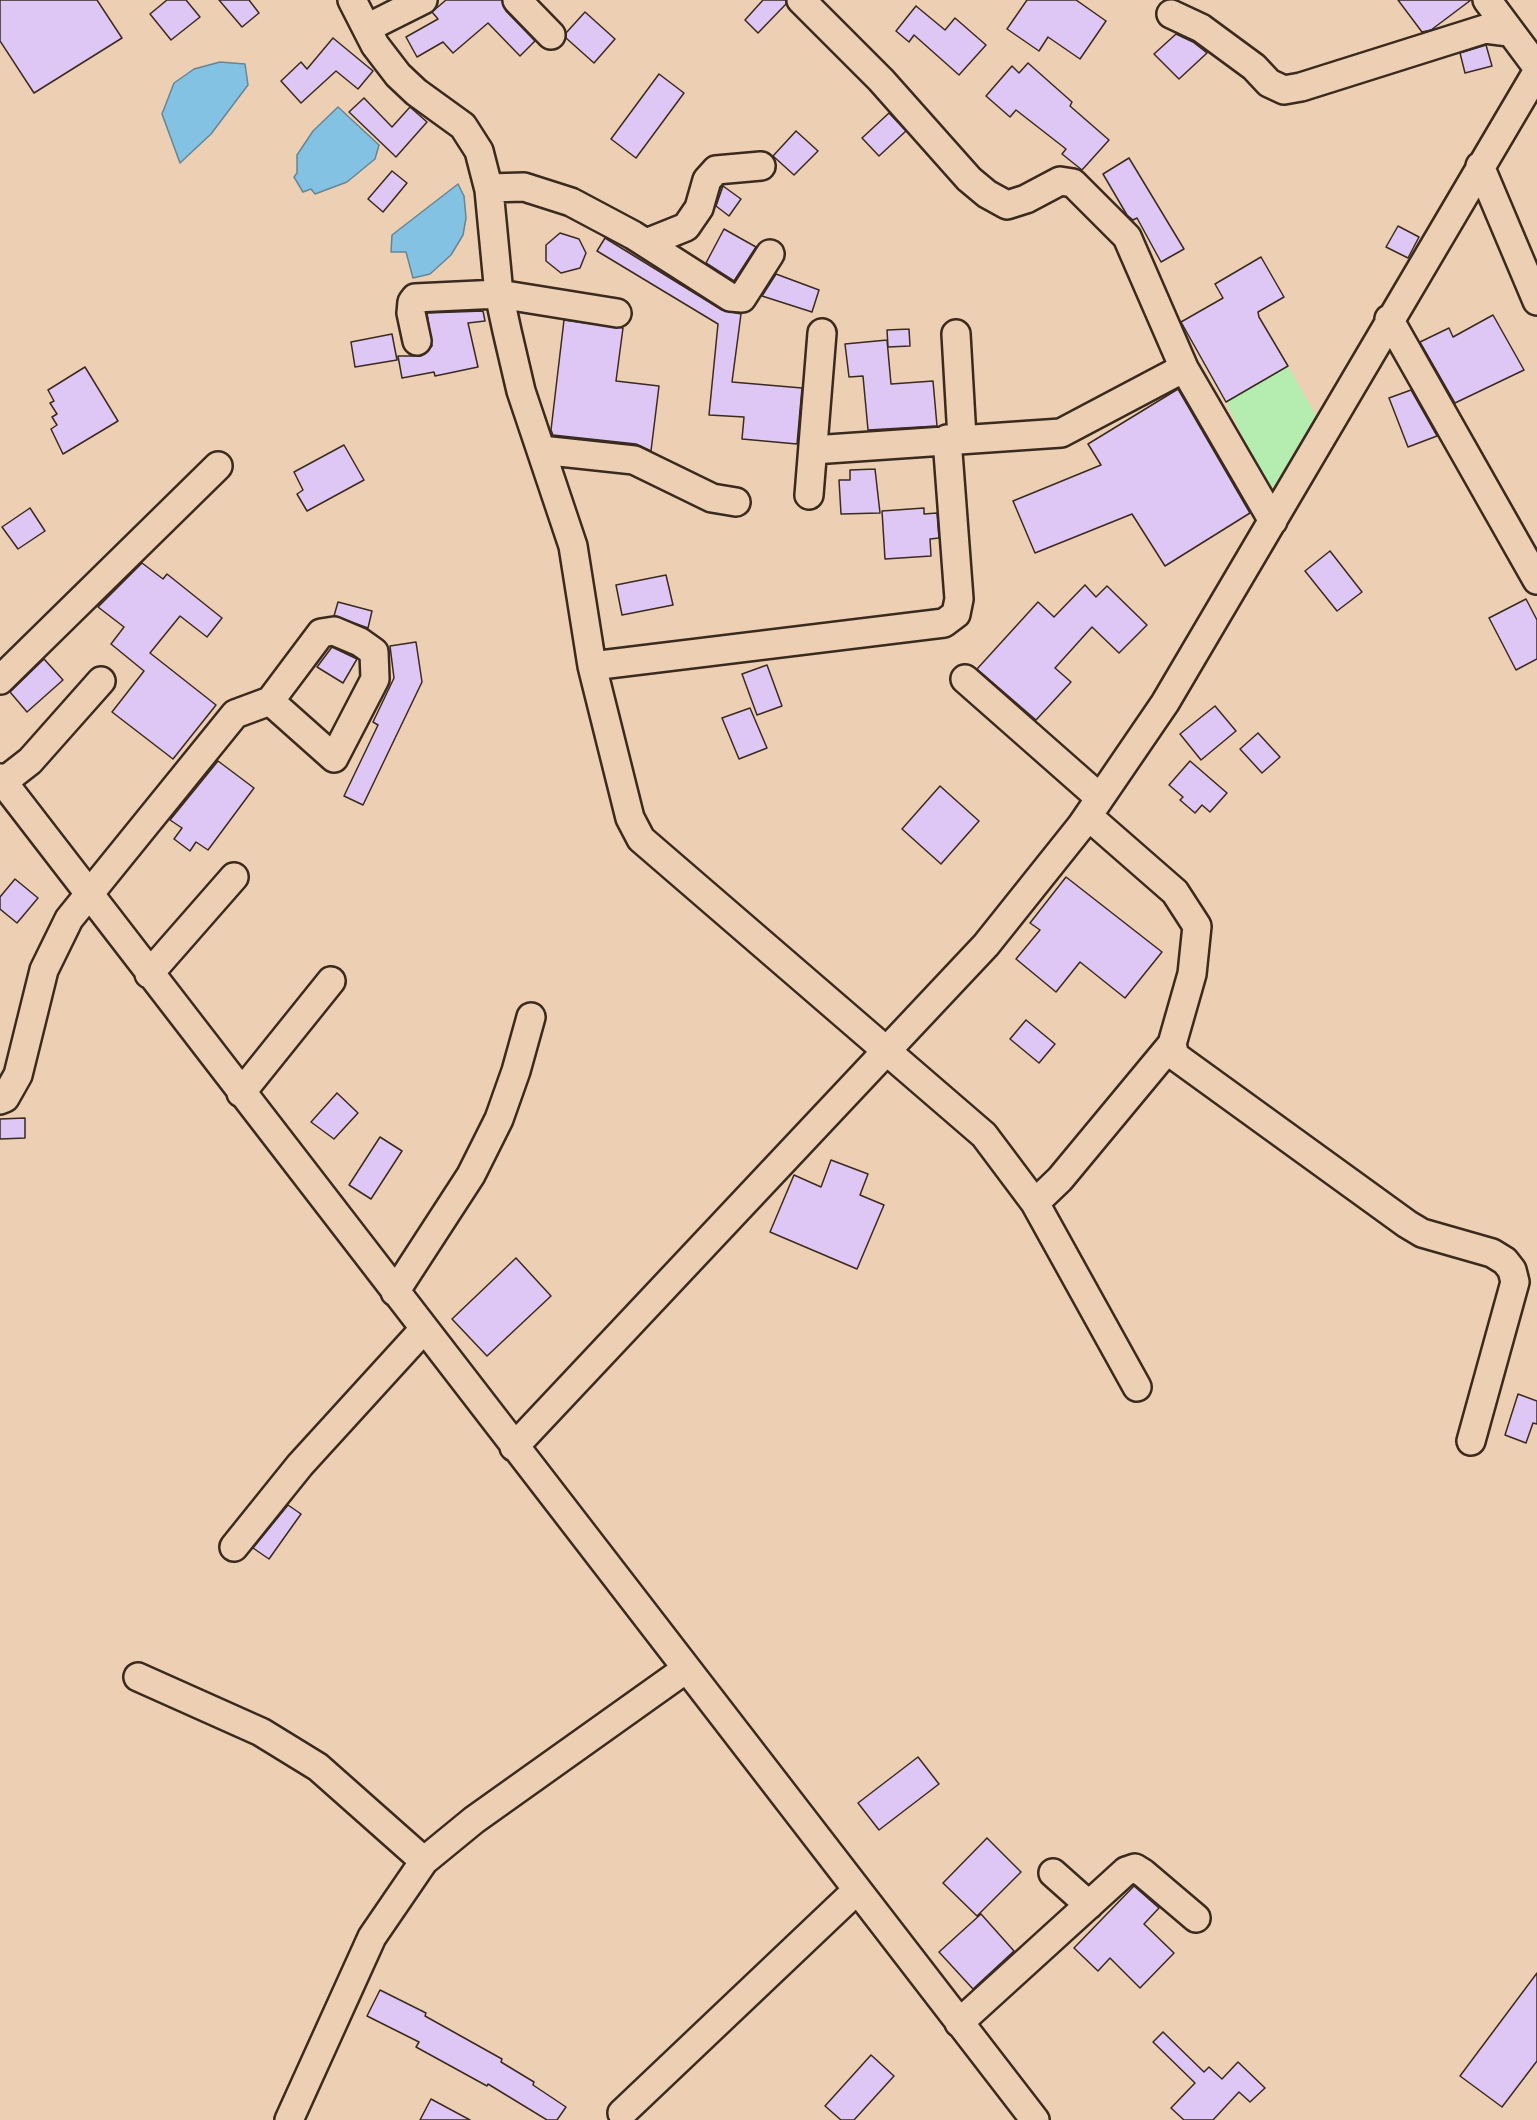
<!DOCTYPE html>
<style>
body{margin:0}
canvas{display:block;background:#edd0b4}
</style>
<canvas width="1537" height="2120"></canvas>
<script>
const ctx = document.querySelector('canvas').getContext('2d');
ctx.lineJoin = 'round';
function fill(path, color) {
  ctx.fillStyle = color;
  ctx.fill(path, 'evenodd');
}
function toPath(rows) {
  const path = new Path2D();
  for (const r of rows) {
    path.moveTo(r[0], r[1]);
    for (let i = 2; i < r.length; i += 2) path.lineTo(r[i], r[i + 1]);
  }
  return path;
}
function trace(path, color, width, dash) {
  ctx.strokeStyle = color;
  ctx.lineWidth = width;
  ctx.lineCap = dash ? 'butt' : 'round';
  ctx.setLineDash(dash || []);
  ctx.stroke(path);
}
fill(toPath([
 [1288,366,1322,426,1285,497,1270,494,1226,402]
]), '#b5ecaf');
const water = toPath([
 [220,62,245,64,248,85,211,134,180,163,162,114,174,83,194,69,220,62],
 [338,107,379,145,375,159,347,182,315,194,311,189,303,192,294,177,297,173,297,155,313,131,338,107],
 [458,184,464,196,466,218,463,235,451,255,430,274,413,278,406,252,391,252,392,235,458,184]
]);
fill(water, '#84c2e4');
trace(water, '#678595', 1.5);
const building = toPath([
 [0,0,97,0,122,38,34,93,0,41,0,0],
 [167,0,186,0,200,17,171,40,150,14,167,0],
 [219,0,249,0,259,13,242,27,219,0],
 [446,0,502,0,506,11,535,41,520,56,488,23,453,53,443,42,417,57,406,37,438,19,432,12,446,0],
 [763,0,786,0,786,4,758,33,745,20,763,0],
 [1027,0,1076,0,1106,21,1080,59,1048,37,1039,51,1007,29,1027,0],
 [1398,0,1471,0,1431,30,1422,32,1398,0],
 [916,6,945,30,955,18,986,45,959,75,914,35,909,42,896,31,916,6],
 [585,12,615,39,594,63,566,38,566,33,585,12],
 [1176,34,1193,42,1207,53,1179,79,1154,54,1176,34],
 [333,38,373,71,358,89,336,71,301,103,281,81,301,62,307,69,333,38],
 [1486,45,1492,66,1465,73,1460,53,1486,45],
 [1028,63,1072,102,1070,106,1109,140,1082,170,1062,154,1066,149,1016,110,1010,117,986,96,1012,66,1019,73,1028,63],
 [659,74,684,93,636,158,611,139,659,74],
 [364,98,392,127,410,107,427,122,396,157,349,112,364,98],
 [889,113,906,131,879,156,862,138,889,113],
 [796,131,818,151,794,175,773,156,796,131],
 [1129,158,1184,249,1161,262,1137,218,1133,220,1127,215,1103,174,1129,158],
 [392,171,407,183,383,212,368,199,392,171],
 [723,186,741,199,729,216,716,206,723,186],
 [1398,226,1419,237,1408,258,1386,247,1398,226],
 [724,229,756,247,734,281,706,263,724,229],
 [560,233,579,239,586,253,580,268,561,273,546,261,546,245,560,233],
 [605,238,722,310,741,314,732,382,802,388,797,444,742,439,744,417,709,415,718,324,597,251,605,238],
 [1261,257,1284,297,1258,312,1259,317,1288,366,1226,402,1181,322,1223,298,1215,284,1261,257],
 [776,274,819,290,812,312,762,296,776,274],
 [483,311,485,321,468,323,478,367,435,376,434,372,402,378,398,356,421,356,432,346,427,313,483,311],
 [1493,315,1524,370,1455,403,1420,342,1449,328,1453,337,1493,315],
 [564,320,623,328,616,381,659,386,651,451,636,444,553,435,551,430,564,320],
 [909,329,910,346,888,347,887,330,909,329],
 [392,334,397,360,355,367,351,342,392,334],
 [887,340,891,384,933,381,937,426,868,430,863,376,849,377,845,344,887,340],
 [85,367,118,421,63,454,51,429,57,425,52,417,57,414,50,403,54,401,48,390,85,367],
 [1178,389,1250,513,1165,566,1132,514,1035,553,1013,501,1101,465,1088,444,1178,389],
 [1411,390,1437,436,1408,447,1389,398,1411,390],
 [344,445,364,480,307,511,297,494,303,490,294,472,344,445],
 [875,469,880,513,841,514,839,480,850,480,850,470,875,469],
 [30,508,45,531,18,549,2,527,30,508],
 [924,508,924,514,937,513,939,538,930,539,931,556,885,559,882,511,924,508],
 [1330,551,1362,592,1337,611,1305,571,1330,551],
 [142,563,163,579,167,574,222,618,207,637,180,616,150,653,216,705,173,759,112,712,144,671,111,644,124,627,98,607,142,563],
 [666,575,673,605,622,615,616,585,666,575],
 [1085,585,1096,597,1107,586,1147,625,1119,653,1092,627,1055,668,1071,682,1036,720,977,669,1038,602,1054,617,1085,585],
 [1526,599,1537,620,1537,659,1516,670,1489,618,1526,599],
 [338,602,372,611,368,628,334,616,338,602],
 [416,642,422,682,363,805,344,796,378,725,373,722,394,678,390,646,416,642],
 [332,647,357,659,343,683,317,667,332,647],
 [44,659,63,680,27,712,10,692,44,659],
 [767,665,782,706,757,715,742,674,767,665],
 [1215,706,1236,731,1201,760,1180,734,1215,706],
 [750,708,767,748,739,759,722,718,750,708],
 [1258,733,1280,757,1262,773,1240,749,1258,733],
 [218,761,254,788,208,850,196,842,190,851,174,839,182,828,170,820,218,761],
 [1190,761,1227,793,1210,812,1202,805,1195,813,1180,800,1183,797,1169,785,1190,761],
 [940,786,979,821,941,864,902,829,940,786],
 [1066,877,1162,952,1125,998,1080,962,1056,992,1016,959,1040,930,1030,923,1066,877],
 [15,879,38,898,17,923,0,909,0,897,15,879],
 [1026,1020,1055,1044,1039,1063,1010,1039,1026,1020],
 [337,1093,358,1113,334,1139,311,1122,337,1093],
 [25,1118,25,1138,0,1139,0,1119,25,1118],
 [380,1137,402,1151,371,1199,349,1185,380,1137],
 [831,1160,868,1174,860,1195,884,1205,857,1269,770,1232,794,1175,821,1187,831,1160],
 [516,1258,551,1296,487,1356,452,1319,516,1258],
 [1518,1394,1537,1401,1537,1424,1533,1423,1526,1443,1505,1435,1518,1394],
 [288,1505,301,1514,269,1559,253,1548,288,1505],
 [918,1757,939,1784,879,1830,858,1803,918,1757],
 [987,1838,1021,1872,977,1916,943,1883,987,1838],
 [1134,1886,1159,1908,1144,1924,1174,1953,1140,1988,1110,1958,1098,1971,1074,1948,1134,1886],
 [981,1914,1014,1951,973,1989,939,1952,981,1914],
 [1537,1973,1537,2061,1502,2107,1460,2076,1537,1973],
 [380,1990,426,2013,425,2016,502,2059,501,2062,534,2082,533,2085,566,2107,557,2120,547,2120,488,2084,487,2086,416,2047,419,2042,367,2016,380,1990],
 [1163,2032,1204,2072,1209,2067,1222,2079,1238,2062,1265,2088,1250,2102,1239,2092,1213,2120,1184,2120,1171,2108,1195,2083,1153,2042,1163,2032],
 [871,2055,894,2076,854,2120,841,2120,825,2106,871,2055],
 [431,2099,470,2120,420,2120,431,2099]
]);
fill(building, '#dec6f5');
trace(building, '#3b2a1e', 1.5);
const minor = toPath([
 [352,0,375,45,398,75,416,92,463,126,479,151,489,190,499,294,507,331,521,391,573,546,592,666,630,818,641,839,984,1135,1035,1203,1137,1387],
 [517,0,551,35],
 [801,0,881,80,969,179,987,194,1007,205,1026,199,1060,181,1073,183,1127,237,1184,368,1273,521],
 [1487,0,1537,67],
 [1171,14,1201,28,1254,67,1269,83,1284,90,1301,87,1485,29,1509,32],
 [367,28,423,0],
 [1480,166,1537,301],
 [489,188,524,187,571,202,633,235,730,297,742,298,770,254],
 [646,243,686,227,699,208,707,180,716,170,761,166],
 [1389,319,1537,580],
 [956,334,962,438],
 [417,341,411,313,412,302,415,298,499,294,617,313],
 [541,450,634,460,712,498,736,502],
 [813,450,1061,433,1184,368],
 [809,495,822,333],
 [592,666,944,623,956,614,959,599,947,439],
 [965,679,1100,798],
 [0,680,218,466],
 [0,778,1035,2120],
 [3,782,30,761,101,681],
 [1088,816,1175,892,1197,926,1192,974,1172,1044,1175,1056,1407,1224,1422,1233,1492,1253,1505,1261,1512,1270,1515,1282,1471,1441],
 [149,974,234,877],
 [241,1093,331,981],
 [0,1100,5,1098,18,1075,44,970,69,919,235,714,270,701,334,758,375,679,374,652,360,642,334,631,321,633,270,701],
 [1035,1203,1060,1179,1172,1044],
 [395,1292,471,1175,499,1119,516,1071,531,1017],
 [514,1447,986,945,1081,826,1165,703,1537,72],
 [234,1547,300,1465,424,1329],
 [138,1677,261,1732,318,1767,424,1861],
 [1053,1873,1089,1905],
 [959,2023,1126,1871,1135,1868,1143,1873,1196,1918],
 [622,2113,857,1890],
 [289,2120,372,1937,424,1861,474,1820,686,1669]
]);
trace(minor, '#3b2a1e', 32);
trace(minor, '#edd0b4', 27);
</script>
